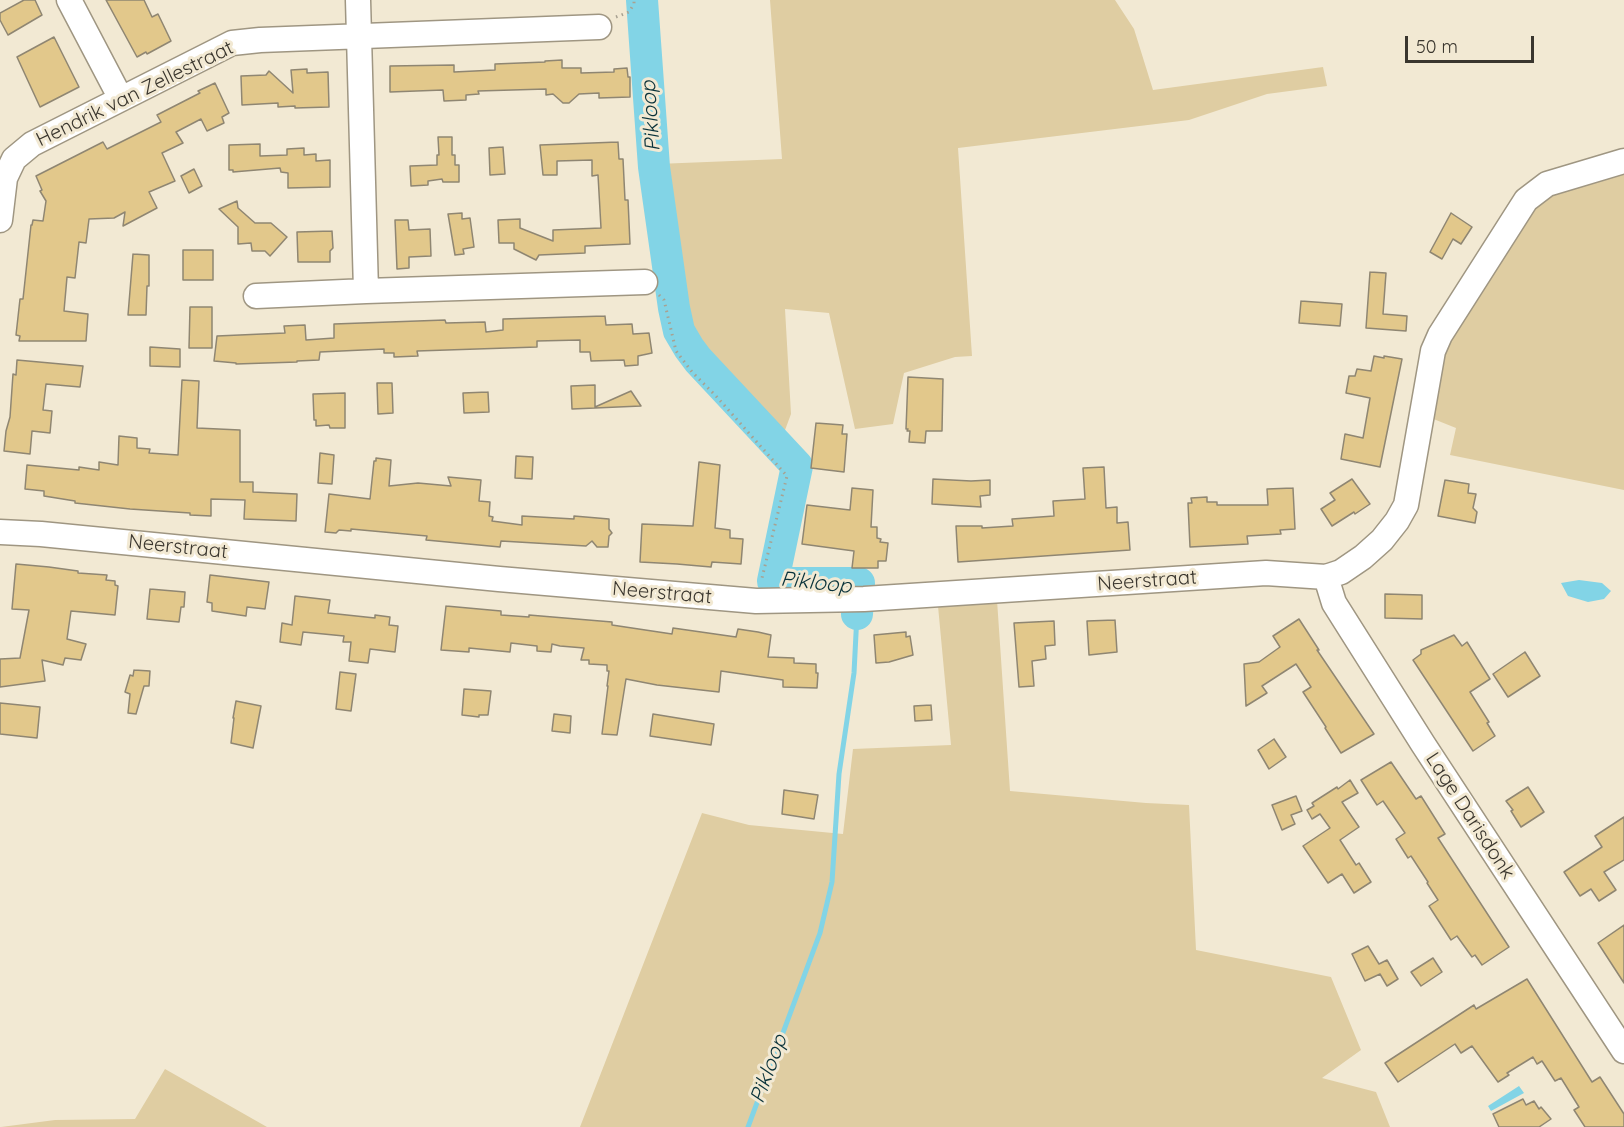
<!DOCTYPE html>
<style>
body{margin:0}
#map{position:relative;width:1624px;height:1127px;overflow:hidden;background:#f2e9d3;font-family:Quicksand,sans-serif}
canvas{display:block}
.scale{position:absolute;left:1405px;top:36px;width:129px;height:27px;box-sizing:border-box;border:3px solid #3a362e;border-top:0;padding-left:8px;font-size:18px;line-height:21px;white-space:nowrap;color:#3a362e;-webkit-text-stroke:4px #f2e9d3;paint-order:stroke}
</style>
<div id="map">
<canvas width="1624" height="1127"></canvas>
<div class="scale">50 m</div>
</div>
<script>
const ctx = document.querySelector('canvas').getContext('2d');
ctx.lineJoin = 'round';
function fill(path, color) {
  ctx.fillStyle = color;
  ctx.fill(path, 'evenodd');
}
function toPath(rows) {
  const path = new Path2D();
  for (const r of rows) {
    path.moveTo(r[0], r[1]);
    for (let i = 2; i < r.length; i += 2) path.lineTo(r[i], r[i + 1]);
  }
  return path;
}
function trace(path, color, width, dash) {
  ctx.strokeStyle = color;
  ctx.lineWidth = width;
  ctx.lineCap = dash ? 'butt' : 'round';
  ctx.setLineDash(dash || []);
  ctx.stroke(path);
}
function write(font, color, halo, rows, align = 'center') {
  ctx.font = font + ' Quicksand,sans-serif';
  ctx.lineWidth = 6;
  ctx.setLineDash([]);
  ctx.textBaseline = 'middle';
  ctx.strokeStyle = halo;
  ctx.fillStyle = color;
  for (const [text, x, y, turn = 0] of rows) {
    ctx.save();
    ctx.translate(x, y);
    ctx.rotate((+turn || 0) * Math.PI / 180);
    ctx.textAlign = isNaN(turn) ? turn : align;
    if (halo) ctx.strokeText(text, 0, 0);
    ctx.fillText(text, 0, 0);
    ctx.restore();
  }
}
fill(toPath([
 [770,0,1115,0,1134,29,1153,90,1323,67,1327,86,1267,94,1189,120,958,148,972,356,955,357,904,373,893,424,855,429,829,313,785,309,791,414,775,457,698,360,689,348,679,331,674,308,657,164,782,159],
 [1624,170,1624,490,1450,455,1456,428,1431,418,1448,339,1533,208,1550,192],
 [997,600,1010,791,1146,803,1189,805,1196,950,1331,977,1361,1050,1322,1078,1376,1092,1390,1127,580,1127,702,813,749,825,843,834,853,749,951,745,938,606],
 [165,1069,267,1127,1,1127,55,1120,135,1119]
]), '#dfcda2');
fill(toPath([
 [1579,580,1602,583,1611,591,1604,599,1588,602,1568,596,1561,583],
 [1519,1086,1524,1093,1491,1111,1488,1106]
]), '#82d4e6');
trace(toPath([
 [748,1127,820,933,832,882,839,774,854,673,857,614]
]), '#82d4e6', 5);
trace(toPath([
 [642,0,654,167,674,308,679,331,689,348,698,360,797,466,773,581,781,583,859,583,857,614]
]), '#82d4e6', 32);
const building = toPath([
 [24,0,35,0,42,15,8,35,0,20,0,13,24,0],
 [106,0,144,0,152,17,158,14,171,41,147,54,146,52,137,57,106,0],
 [54,37,79,87,40,107,17,57,54,37],
 [562,60,562,68,581,68,581,73,614,72,614,69,627,68,628,77,630,77,630,97,599,98,599,93,579,94,569,103,563,103,553,94,546,95,546,89,478,91,479,94,466,95,466,100,444,101,443,90,390,92,390,66,454,65,454,72,495,70,495,64,545,62,545,61,562,60],
 [307,69,307,73,328,72,329,107,295,108,295,106,278,107,278,103,242,105,241,76,266,75,269,71,293,93,291,70,307,69],
 [215,83,229,113,222,117,224,123,207,131,201,119,176,132,183,143,162,153,175,181,149,192,157,208,123,226,125,212,114,218,89,219,86,243,79,242,75,278,67,277,64,311,88,314,86,341,19,341,20,336,16,335,20,299,23,299,31,225,32,225,33,220,43,221,46,201,40,191,42,190,36,176,103,142,107,149,161,122,157,115,200,93,198,91,215,83],
 [438,137,452,137,452,155,455,155,455,165,459,165,459,182,443,182,442,179,428,181,428,185,411,186,410,166,437,165,437,155,439,155,438,137],
 [618,142,619,159,623,159,625,200,628,200,630,244,585,246,585,253,539,255,536,260,514,249,514,243,499,243,498,220,520,219,520,228,553,241,553,230,601,228,598,175,592,176,592,160,557,161,557,175,543,175,540,145,618,142],
 [260,144,260,156,287,155,287,149,304,148,304,155,316,154,316,161,330,160,330,187,288,188,288,173,281,172,280,168,233,172,233,170,229,170,229,145,260,144],
 [503,147,505,174,490,175,489,148,503,147],
 [194,169,202,186,189,193,181,176,194,169],
 [237,201,238,208,255,223,271,223,287,237,270,256,265,251,252,251,251,243,238,244,238,227,219,209,237,201],
 [462,213,462,219,470,218,474,247,463,249,464,254,455,255,448,214,462,213],
 [1451,213,1472,227,1461,244,1453,239,1442,259,1430,252,1451,213],
 [395,220,408,220,409,230,430,229,431,256,409,257,409,268,397,269,395,220],
 [332,231,333,248,330,251,330,262,298,262,297,232,332,231],
 [183,250,213,250,213,280,183,280,183,250],
 [133,254,149,255,149,286,147,286,146,315,128,315,133,254],
 [1370,272,1386,273,1383,314,1407,316,1406,331,1366,328,1370,272],
 [1301,301,1342,304,1340,326,1299,323,1301,301],
 [190,307,212,307,212,348,189,348,190,307],
 [605,316,606,325,632,324,633,334,649,333,652,353,638,356,638,365,625,366,624,360,591,361,590,352,580,352,580,340,537,341,537,347,417,351,418,356,394,357,394,353,384,353,384,349,320,352,319,360,297,361,297,362,236,364,236,363,214,361,217,336,285,333,284,326,305,325,306,340,334,338,334,324,445,320,446,323,485,322,486,332,503,330,503,319,605,316],
 [150,347,180,349,180,367,150,366,150,347],
 [1374,356,1384,358,1384,356,1402,359,1380,467,1341,459,1345,434,1363,438,1370,398,1346,393,1349,376,1355,376,1357,369,1371,371,1374,356],
 [17,360,83,366,80,387,46,384,43,410,52,411,50,433,32,431,30,454,4,451,6,431,10,417,13,374,16,375,17,360],
 [908,377,943,379,942,431,926,431,925,443,909,442,910,431,907,431,908,429,906,429,908,377],
 [182,380,199,381,197,428,240,430,240,482,253,482,253,492,297,494,296,521,244,519,245,500,211,499,211,516,190,515,190,513,130,509,75,503,75,501,44,496,44,491,25,489,27,465,79,470,79,467,99,470,99,462,118,465,119,436,137,438,137,448,150,449,149,453,178,455,182,380],
 [377,383,392,383,393,413,378,414,377,383],
 [595,385,595,408,572,409,571,386,595,385],
 [631,391,641,406,595,408,595,407,631,391],
 [488,392,489,412,464,413,463,393,488,392],
 [345,393,345,428,330,428,329,425,316,426,316,420,314,420,313,394,345,393],
 [816,423,843,425,842,434,847,434,844,472,811,468,816,423],
 [320,453,334,455,332,484,318,483,320,453],
 [516,456,533,457,532,479,515,478,516,456],
 [376,458,391,460,389,486,418,483,451,486,448,477,481,480,479,501,490,502,489,516,493,517,492,521,522,525,522,516,574,519,574,516,609,519,609,529,612,533,609,536,608,547,597,547,592,541,586,546,501,541,500,547,426,540,427,536,351,529,351,531,339,530,336,533,325,532,329,494,370,499,374,461,376,461,376,458],
 [699,462,720,465,715,528,730,530,730,538,743,539,741,564,712,562,711,567,677,564,640,562,642,524,693,526,699,462],
 [1104,467,1106,508,1117,507,1117,523,1128,522,1130,550,958,562,956,526,982,526,982,528,1013,526,1012,519,1054,516,1053,501,1085,499,1083,468,1104,467],
 [933,479,971,481,990,480,990,495,980,496,981,507,932,504,933,479],
 [1352,479,1370,504,1355,514,1354,512,1332,526,1321,509,1335,500,1330,493,1352,479],
 [1445,480,1469,484,1468,493,1476,494,1473,508,1477,512,1475,523,1438,516,1445,480],
 [852,488,873,490,871,527,877,527,877,538,881,539,880,542,888,543,886,561,878,561,878,568,852,568,854,551,802,544,807,505,850,510,852,488],
 [1293,488,1295,529,1280,530,1281,534,1247,536,1248,544,1190,547,1188,503,1192,503,1191,498,1207,497,1207,502,1217,502,1217,505,1268,505,1267,489,1293,488],
 [16,564,49,567,78,571,78,573,107,575,106,580,115,581,115,585,118,586,115,615,71,611,67,639,86,644,81,660,65,658,63,665,42,660,45,681,0,687,0,659,20,658,29,610,12,609,16,564],
 [210,575,269,582,265,609,247,607,246,616,212,611,212,603,207,602,210,575],
 [150,589,185,592,184,607,181,607,179,622,147,619,150,589],
 [1385,594,1422,595,1422,619,1385,618,1385,594],
 [295,596,330,600,328,613,375,618,375,615,390,617,389,625,398,626,395,652,370,649,368,663,349,661,351,642,343,642,344,636,303,632,301,645,280,642,282,623,292,625,295,596],
 [446,606,501,611,501,615,529,617,529,615,612,622,612,625,672,634,673,628,736,637,738,629,758,632,771,635,768,657,794,658,794,663,816,664,816,673,818,673,817,688,783,687,783,680,721,671,719,692,657,685,626,679,617,735,602,734,608,686,607,686,609,671,607,671,607,665,589,664,589,660,581,660,584,648,560,646,552,644,551,652,537,651,537,646,511,643,510,652,469,648,469,652,441,650,446,606],
 [1299,619,1319,650,1317,650,1374,734,1341,753,1325,728,1326,727,1303,692,1311,687,1296,664,1262,686,1267,693,1246,706,1244,664,1259,662,1280,647,1273,636,1299,619],
 [1115,620,1117,652,1089,655,1087,621,1115,620],
 [1054,621,1055,645,1045,646,1046,659,1032,661,1034,686,1019,687,1014,623,1054,621],
 [906,632,906,637,910,636,913,655,889,662,876,663,874,635,906,632],
 [1454,635,1462,646,1467,642,1490,679,1470,692,1489,722,1487,723,1495,736,1473,751,1413,660,1421,654,1421,650,1454,635],
 [1525,652,1540,676,1508,697,1493,674,1525,652],
 [134,670,150,671,149,686,144,686,136,714,128,713,130,694,125,692,130,675,133,676,134,670],
 [340,672,356,674,351,711,336,709,340,672],
 [464,689,491,691,488,715,479,715,479,717,462,715,464,689],
 [236,701,261,706,253,748,231,743,234,718,233,718,236,701],
 [0,703,40,707,37,738,0,734,0,703],
 [931,705,932,720,915,721,914,706,931,705],
 [554,714,571,716,570,733,552,731,554,714],
 [653,714,714,724,711,745,650,736,653,714],
 [1274,739,1286,757,1269,769,1258,750,1274,739],
 [1391,762,1416,799,1421,796,1445,834,1438,838,1509,947,1482,965,1475,955,1472,957,1457,936,1451,940,1429,906,1438,900,1427,883,1428,882,1411,856,1408,858,1396,839,1405,833,1383,801,1377,805,1361,780,1391,762],
 [1350,780,1358,793,1342,802,1359,827,1340,840,1356,865,1359,863,1371,882,1354,893,1342,874,1328,883,1303,846,1330,828,1320,814,1312,819,1307,810,1314,806,1312,803,1337,787,1338,789,1350,780],
 [1528,787,1544,812,1521,827,1511,811,1513,810,1506,801,1528,787],
 [784,790,818,795,814,819,782,814,784,790],
 [1296,796,1302,811,1291,815,1295,824,1282,830,1272,805,1296,796],
 [1624,817,1624,860,1604,872,1616,890,1599,901,1591,889,1580,896,1564,872,1602,847,1595,836,1624,817],
 [1624,925,1624,983,1598,943,1624,925],
 [1368,946,1379,964,1387,960,1398,979,1387,986,1380,974,1365,981,1352,954,1368,946],
 [1433,958,1442,972,1421,986,1411,972,1433,958],
 [1527,979,1592,1082,1600,1077,1624,1114,1624,1127,1585,1127,1574,1110,1579,1107,1561,1078,1555,1081,1542,1061,1537,1064,1533,1057,1507,1073,1509,1075,1498,1082,1472,1046,1461,1053,1455,1044,1398,1082,1385,1063,1474,1005,1476,1009,1527,979],
 [1523,1099,1526,1105,1534,1101,1539,1109,1541,1107,1551,1119,1539,1127,1499,1127,1493,1114,1523,1099]
]);
fill(building, '#e2c88b');
trace(building, '#8f8672', 1.5);
const minor = toPath([
 [69,0,121,99],
 [358,0,366,291,645,282],
 [0,220,5,178,14,159,32,144,232,43,260,40,599,27],
 [256,296,366,291],
 [0,532,41,534,499,579,756,601,864,599,1266,573,1326,577,1341,572,1363,557,1382,540,1397,521,1406,505,1433,351,1440,335,1526,200,1547,184,1624,161],
 [1326,577,1334,603,1423,744,1624,1051]
]);
trace(minor, '#9f9682', 27);
trace(toPath([
 [616,17,629,12,634,4,634,0],
 [659,295,664,300,676,351,692,372,716,396,787,476,761,582]
]), '#a8a191', 3, [1.5, 4.5]);
trace(minor, '#fff', 24);
write('20px', '#3a362e', '#f2e9d3', [
 ["Hendrik van Zellestraat",135,94,-26],
 ["Neerstraat",178,547,6],
 ["Neerstraat",1147,581,-4],
 ["Neerstraat",662,593,5],
 ["Lage Darisdonk",1470,816,57]
]);
write('italic 21px', '#09323a', '#f2e9d3', [
 ["Pikloop",651,116,-94],
 ["Pikloop",816,583,6],
 ["Pikloop",769,1069,-70]
]);
</script>
